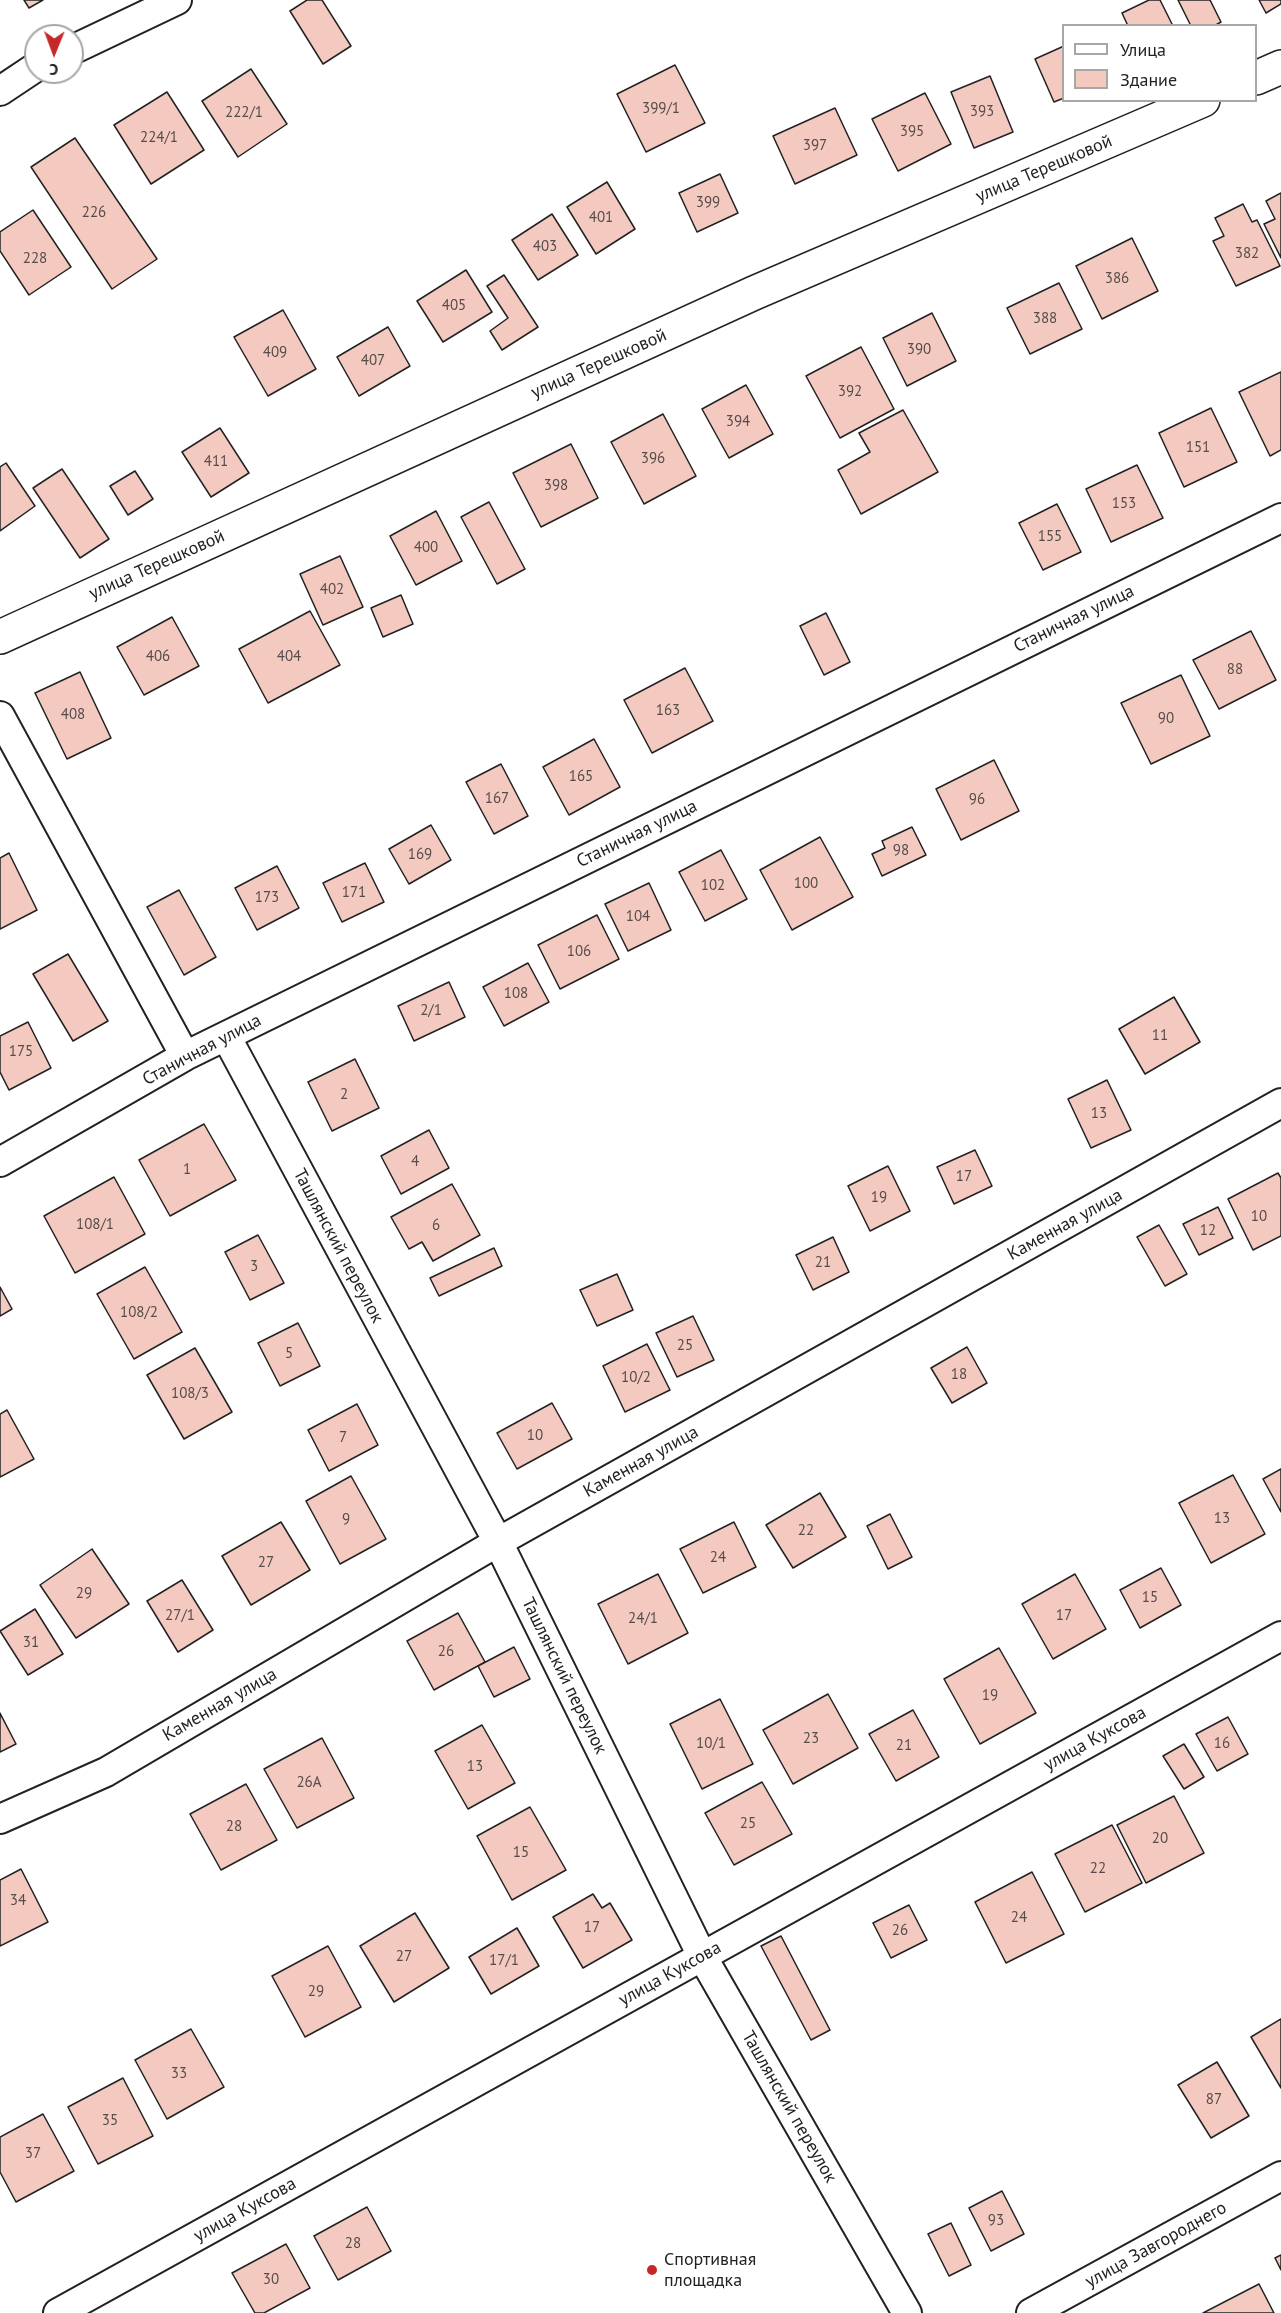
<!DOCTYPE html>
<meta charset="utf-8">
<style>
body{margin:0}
#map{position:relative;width:1281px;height:2313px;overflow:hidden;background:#fff;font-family:"PT Sans",sans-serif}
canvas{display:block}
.legend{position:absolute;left:1062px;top:24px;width:195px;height:78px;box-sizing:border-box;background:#fff;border:2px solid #a7a7a7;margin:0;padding:8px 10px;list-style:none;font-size:18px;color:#222}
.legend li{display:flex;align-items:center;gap:12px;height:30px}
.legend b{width:30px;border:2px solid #a7a7a7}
.north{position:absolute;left:24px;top:24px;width:60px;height:60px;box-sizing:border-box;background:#fff;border:2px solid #a7a7a7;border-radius:50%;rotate:181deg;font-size:16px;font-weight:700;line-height:24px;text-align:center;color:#222}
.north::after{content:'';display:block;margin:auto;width:21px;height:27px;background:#c62828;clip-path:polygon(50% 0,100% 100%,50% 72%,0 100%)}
</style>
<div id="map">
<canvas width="1281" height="2313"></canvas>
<ul class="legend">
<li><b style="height:8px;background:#fff"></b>Улица</li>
<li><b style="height:16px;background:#f3c9c0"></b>Здание</li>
</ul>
<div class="north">С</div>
</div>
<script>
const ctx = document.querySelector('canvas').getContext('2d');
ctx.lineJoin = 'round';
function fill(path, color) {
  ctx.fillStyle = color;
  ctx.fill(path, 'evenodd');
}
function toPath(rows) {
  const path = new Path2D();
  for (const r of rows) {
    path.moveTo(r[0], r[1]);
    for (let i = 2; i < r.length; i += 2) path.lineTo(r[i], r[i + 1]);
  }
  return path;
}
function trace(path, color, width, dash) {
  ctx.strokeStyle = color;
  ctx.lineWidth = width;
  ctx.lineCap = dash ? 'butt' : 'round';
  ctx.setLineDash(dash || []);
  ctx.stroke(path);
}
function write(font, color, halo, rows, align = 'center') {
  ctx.font = font + ' "PT Sans",sans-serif';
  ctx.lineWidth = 4.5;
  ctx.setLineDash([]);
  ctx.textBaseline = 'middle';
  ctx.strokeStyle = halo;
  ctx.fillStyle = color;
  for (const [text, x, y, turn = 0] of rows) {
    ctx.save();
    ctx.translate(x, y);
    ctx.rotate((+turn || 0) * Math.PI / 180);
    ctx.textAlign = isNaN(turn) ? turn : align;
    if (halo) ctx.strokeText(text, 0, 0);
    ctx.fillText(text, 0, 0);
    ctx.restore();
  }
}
const building = toPath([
 [24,0,43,0,29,8,24,0],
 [307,0,322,0,351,46,323,64,290,11,307,0],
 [1149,0,1160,0,1173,26,1128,26,1122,13,1149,0],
 [1178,0,1210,0,1221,22,1214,26,1191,26,1178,0],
 [1259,0,1281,0,1281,4,1266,13,1259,0],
 [1064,46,1064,98,1054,102,1035,59,1064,46],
 [675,65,705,123,646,152,617,94,675,65],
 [251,69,287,124,238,157,202,101,251,69],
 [990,76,1013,132,974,148,951,92,990,76],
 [167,92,204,150,151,184,114,125,167,92],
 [925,93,951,144,898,171,872,119,925,93],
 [835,108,857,155,795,184,773,136,835,108],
 [75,138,157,259,112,289,31,167,75,138],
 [720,174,738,213,697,232,679,193,720,174],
 [607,182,635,229,596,254,567,207,607,182],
 [1281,193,1281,258,1264,224,1275,219,1266,201,1281,193],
 [1243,204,1252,222,1257,220,1280,266,1236,286,1213,241,1224,236,1215,218,1243,204],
 [33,210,71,267,29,295,0,251,0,232,33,210],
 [552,214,578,255,538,280,512,240,552,214],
 [1132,238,1158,291,1102,319,1076,266,1132,238],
 [466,270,492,312,443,342,417,301,466,270],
 [504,275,538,327,502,350,490,331,508,318,487,286,504,275],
 [1059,283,1082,329,1030,354,1007,308,1059,283],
 [283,310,316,369,268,396,234,337,283,310],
 [932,313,956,361,907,386,883,338,932,313],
 [388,327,410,366,359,396,337,357,388,327],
 [861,347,894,409,840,438,806,376,861,347],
 [1281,372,1281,450,1270,456,1239,392,1281,372],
 [746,385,773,434,729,458,702,409,746,385],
 [1211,408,1237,462,1184,487,1159,433,1211,408],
 [903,410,938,472,861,514,838,470,870,452,859,433,903,410],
 [663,414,696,476,644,504,611,442,663,414],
 [220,428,249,473,211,497,182,452,220,428],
 [571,444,598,498,541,527,513,473,571,444],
 [6,463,35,506,0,531,0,467,6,463],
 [1137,465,1163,518,1111,542,1086,489,1137,465],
 [62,469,109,539,80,558,33,488,62,469],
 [135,471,153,499,128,515,110,486,135,471],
 [489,502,525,569,497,584,461,517,489,502],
 [1057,504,1081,552,1043,570,1019,523,1057,504],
 [436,511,462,561,416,585,390,536,436,511],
 [340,556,363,607,323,625,300,574,340,556],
 [401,595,413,624,383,637,371,608,401,595],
 [310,611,340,665,268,703,239,649,310,611],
 [826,613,850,662,824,675,800,626,826,613],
 [172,617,199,666,144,695,117,647,172,617],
 [1251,631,1276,680,1219,709,1193,660,1251,631],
 [685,668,713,721,652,753,624,700,685,668],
 [80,672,111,738,67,759,35,693,80,672],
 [1181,675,1210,736,1151,764,1121,703,1181,675],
 [594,739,620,787,569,815,543,767,594,739],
 [994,760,1019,811,961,840,936,789,994,760],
 [501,764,528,816,494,834,466,782,501,764],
 [431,825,451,860,409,884,389,849,431,825],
 [912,827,926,855,882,876,872,854,885,848,882,841,912,827],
 [820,837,853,897,792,930,760,870,820,837],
 [721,850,747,899,705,921,679,872,721,850],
 [9,853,37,910,0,929,0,858,9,853],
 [365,863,384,902,342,922,323,883,365,863],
 [277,866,299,908,257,930,235,888,277,866],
 [649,883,671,930,628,951,605,904,649,883],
 [179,890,216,957,184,975,147,907,179,890],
 [597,915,619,959,560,989,538,945,597,915],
 [68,954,108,1021,73,1041,33,974,68,954],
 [528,963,549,1002,504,1026,483,987,528,963],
 [449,982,465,1017,414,1041,398,1006,449,982],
 [1174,997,1200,1042,1145,1074,1119,1029,1174,997],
 [28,1022,51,1068,9,1090,0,1072,0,1036,28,1022],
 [355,1059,379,1108,332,1131,308,1082,355,1059],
 [1107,1080,1131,1130,1091,1148,1068,1099,1107,1080],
 [204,1124,236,1180,170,1216,139,1160,204,1124],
 [429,1130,449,1168,401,1194,381,1156,429,1130],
 [975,1150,992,1186,954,1204,937,1167,975,1150],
 [888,1166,910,1211,870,1231,848,1186,888,1166],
 [1278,1173,1281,1178,1281,1236,1253,1250,1228,1199,1278,1173],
 [114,1177,145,1234,75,1273,44,1216,114,1177],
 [452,1184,480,1235,433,1261,422,1242,409,1249,391,1217,452,1184],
 [1218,1207,1233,1238,1199,1255,1183,1224,1218,1207],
 [1159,1225,1187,1274,1165,1286,1137,1237,1159,1225],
 [258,1235,284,1283,250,1300,225,1252,258,1235],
 [833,1237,849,1272,813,1290,796,1255,833,1237],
 [494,1248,502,1266,439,1296,430,1278,494,1248],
 [145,1267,182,1332,134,1359,97,1294,145,1267],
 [617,1274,633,1310,597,1326,580,1290,617,1274],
 [0,1287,12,1309,0,1316,0,1287],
 [693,1316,714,1360,677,1377,656,1333,693,1316],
 [298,1323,320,1366,280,1386,258,1343,298,1323],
 [647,1344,670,1390,625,1412,603,1366,647,1344],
 [967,1347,987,1383,952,1403,931,1368,967,1347],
 [195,1348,232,1412,184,1439,147,1375,195,1348],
 [552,1403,572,1439,517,1469,497,1433,552,1403],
 [357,1404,378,1445,329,1471,308,1430,357,1404],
 [7,1410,34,1459,0,1477,0,1414,7,1410],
 [1281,1469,1281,1512,1263,1479,1281,1469],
 [1233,1475,1265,1534,1211,1563,1179,1503,1233,1475],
 [351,1476,386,1539,340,1564,306,1501,351,1476],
 [820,1493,846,1537,793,1568,766,1525,820,1493],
 [890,1514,912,1557,888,1569,867,1526,890,1514],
 [281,1522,310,1570,251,1605,222,1556,281,1522],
 [734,1522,756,1567,703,1593,680,1549,734,1522],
 [92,1549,129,1604,76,1638,40,1585,92,1549],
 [1161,1568,1181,1605,1140,1628,1120,1590,1161,1568],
 [658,1574,688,1633,628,1664,598,1604,658,1574],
 [1075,1574,1106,1629,1053,1659,1022,1604,1075,1574],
 [182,1580,213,1630,178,1652,147,1601,182,1580],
 [35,1609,63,1654,28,1675,0,1631,35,1609],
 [458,1613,485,1662,434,1690,407,1641,458,1613],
 [514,1647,530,1679,494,1697,478,1666,514,1647],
 [999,1648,1036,1713,980,1744,944,1679,999,1648],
 [828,1694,858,1748,793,1784,763,1730,828,1694],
 [720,1699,753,1764,702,1789,670,1724,720,1699],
 [913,1710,939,1757,896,1781,869,1734,913,1710],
 [0,1713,16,1744,0,1752,0,1713],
 [1228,1717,1248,1754,1217,1771,1196,1734,1228,1717],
 [482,1725,515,1783,468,1809,435,1751,482,1725],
 [322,1738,354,1798,297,1828,264,1769,322,1738],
 [1184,1744,1204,1777,1184,1789,1163,1756,1184,1744],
 [762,1782,792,1834,734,1865,705,1813,762,1782],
 [246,1784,277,1840,221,1870,190,1814,246,1784],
 [1174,1796,1204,1853,1146,1883,1117,1825,1174,1796],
 [530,1807,566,1870,512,1900,477,1836,530,1807],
 [1112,1825,1142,1883,1085,1912,1055,1854,1112,1825],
 [21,1869,48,1922,0,1946,0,1880,21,1869],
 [1032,1872,1064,1934,1006,1963,975,1902,1032,1872],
 [593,1894,602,1908,610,1903,632,1940,583,1968,553,1917,593,1894],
 [909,1905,927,1940,891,1958,873,1923,909,1905],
 [415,1913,449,1968,394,2002,360,1946,415,1913],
 [517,1928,539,1966,491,1994,469,1957,517,1928],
 [781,1936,830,2030,811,2040,761,1946,781,1936],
 [328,1946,361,2007,305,2037,272,1976,328,1946],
 [1281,2019,1281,2088,1251,2037,1281,2019],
 [191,2029,224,2087,167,2119,135,2060,191,2029],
 [1217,2062,1249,2116,1211,2138,1178,2085,1217,2062],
 [123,2078,153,2136,98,2164,68,2107,123,2078],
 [43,2114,74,2171,16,2202,0,2172,0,2137,43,2114],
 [1002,2191,1024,2234,991,2251,969,2208,1002,2191],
 [367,2207,391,2251,338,2280,314,2236,367,2207],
 [951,2223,971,2265,949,2276,928,2234,951,2223],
 [286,2244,310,2288,264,2313,255,2313,232,2273,286,2244],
 [1281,2255,1281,2270,1275,2258,1281,2255],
 [1259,2284,1274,2313,1203,2313,1259,2284]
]);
fill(building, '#f3c9c0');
trace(building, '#222', 1.5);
const minor = toPath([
 [72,50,177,0],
 [0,91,36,67],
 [0,716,185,1056],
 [226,1036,498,1542,702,1956,907,2313],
 [0,1162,185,1056,1281,518],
 [0,1819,106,1772,498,1542,1281,1103],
 [58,2313,1281,1636],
 [1031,2313,1281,2176]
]);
const tertiary = toPath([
 [1256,78,1281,67],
 [0,637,754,293,1203,100]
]);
trace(minor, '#222', 32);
trace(tertiary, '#222', 36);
trace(minor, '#fff', 28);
trace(tertiary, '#fff', 33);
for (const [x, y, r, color] of [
 [652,2270,6,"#c62828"]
]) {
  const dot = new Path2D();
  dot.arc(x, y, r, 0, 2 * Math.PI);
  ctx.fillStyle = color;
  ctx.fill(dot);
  trace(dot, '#fff', 2);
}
write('15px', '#564c4a', null, [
 ["399/1",661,109],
 ["393",982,112],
 ["222/1",244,113],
 ["395",912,132],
 ["224/1",159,138],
 ["397",815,146],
 ["399",708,203],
 ["226",94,213],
 ["401",601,218],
 ["403",545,247],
 ["382",1247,254],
 ["228",35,259],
 ["386",1117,279],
 ["405",454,306],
 ["388",1045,319],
 ["390",919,350],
 ["409",275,353],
 ["407",373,361],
 ["392",850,392],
 ["394",738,422],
 ["151",1198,448],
 ["396",653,459],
 ["411",216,462],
 ["398",556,486],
 ["153",1124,504],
 ["155",1050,537],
 ["400",426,548],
 ["402",332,590],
 ["406",158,657],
 ["404",289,657],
 ["88",1235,670],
 ["163",668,711],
 ["408",73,715],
 ["90",1166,719],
 ["165",581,777],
 ["167",497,799],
 ["96",977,800],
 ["98",901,851],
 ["169",420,855],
 ["100",806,884],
 ["102",713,886],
 ["171",354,893],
 ["173",267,898],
 ["104",638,917],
 ["106",579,952],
 ["108",516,994],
 ["2/1",431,1011],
 ["11",1160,1036],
 ["175",21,1052],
 ["2",344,1095],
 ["13",1099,1114],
 ["4",415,1162],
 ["1",187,1170],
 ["17",964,1177],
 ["19",879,1198],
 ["10",1259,1217],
 ["108/1",95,1225],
 ["6",436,1226],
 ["12",1208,1231],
 ["21",823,1263],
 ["3",254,1267],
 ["108/2",139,1313],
 ["25",685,1346],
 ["5",289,1354],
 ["18",959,1375],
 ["10/2",636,1378],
 ["108/3",190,1394],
 ["10",535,1436],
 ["7",343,1438],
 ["13",1222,1519],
 ["9",346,1520],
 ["22",806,1531],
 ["24",718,1558],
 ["27",266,1563],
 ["29",84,1594],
 ["15",1150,1598],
 ["27/1",180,1616],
 ["17",1064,1616],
 ["24/1",643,1619],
 ["31",31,1643],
 ["26",446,1652],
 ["19",990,1696],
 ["23",811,1739],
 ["10/1",711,1744],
 ["16",1222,1744],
 ["21",904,1746],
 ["13",475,1767],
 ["26А",309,1783],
 ["25",748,1824],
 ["28",234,1827],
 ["20",1160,1839],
 ["15",521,1853],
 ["22",1098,1869],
 ["34",18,1901],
 ["24",1019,1918],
 ["17",592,1928],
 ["26",900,1931],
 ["27",404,1957],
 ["17/1",504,1961],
 ["29",316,1992],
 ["33",179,2074],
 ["87",1214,2100],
 ["35",110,2121],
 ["37",33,2154],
 ["93",996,2221],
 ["28",353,2244],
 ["30",271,2280]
]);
write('18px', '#222', '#fff', [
 ["улица Терешковой",1044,169,-23],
 ["улица Терешковой",599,364,-24],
 ["улица Терешковой",157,565,-24],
 ["Станичная улица",1074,619,-26],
 ["Станичная улица",637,834,-26],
 ["Станичная улица",202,1050,-28],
 ["Каменная улица",1065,1225,-29],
 ["Ташлянский переулок",338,1246,62],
 ["Каменная улица",641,1462,-29],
 ["Ташлянский переулок",564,1676,64],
 ["Каменная улица",220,1705,-30],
 ["улица Куксова",1095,1739,-29],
 ["улица Куксова",670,1974,-29],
 ["Ташлянский переулок",789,2107,60],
 ["улица Куксова",245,2210,-29],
 ["улица Завгороднего",1156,2245,-29]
]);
write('18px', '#222', '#fff', [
 ["Спортивная",664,2260],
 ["площадка",664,2281]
], 'left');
</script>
